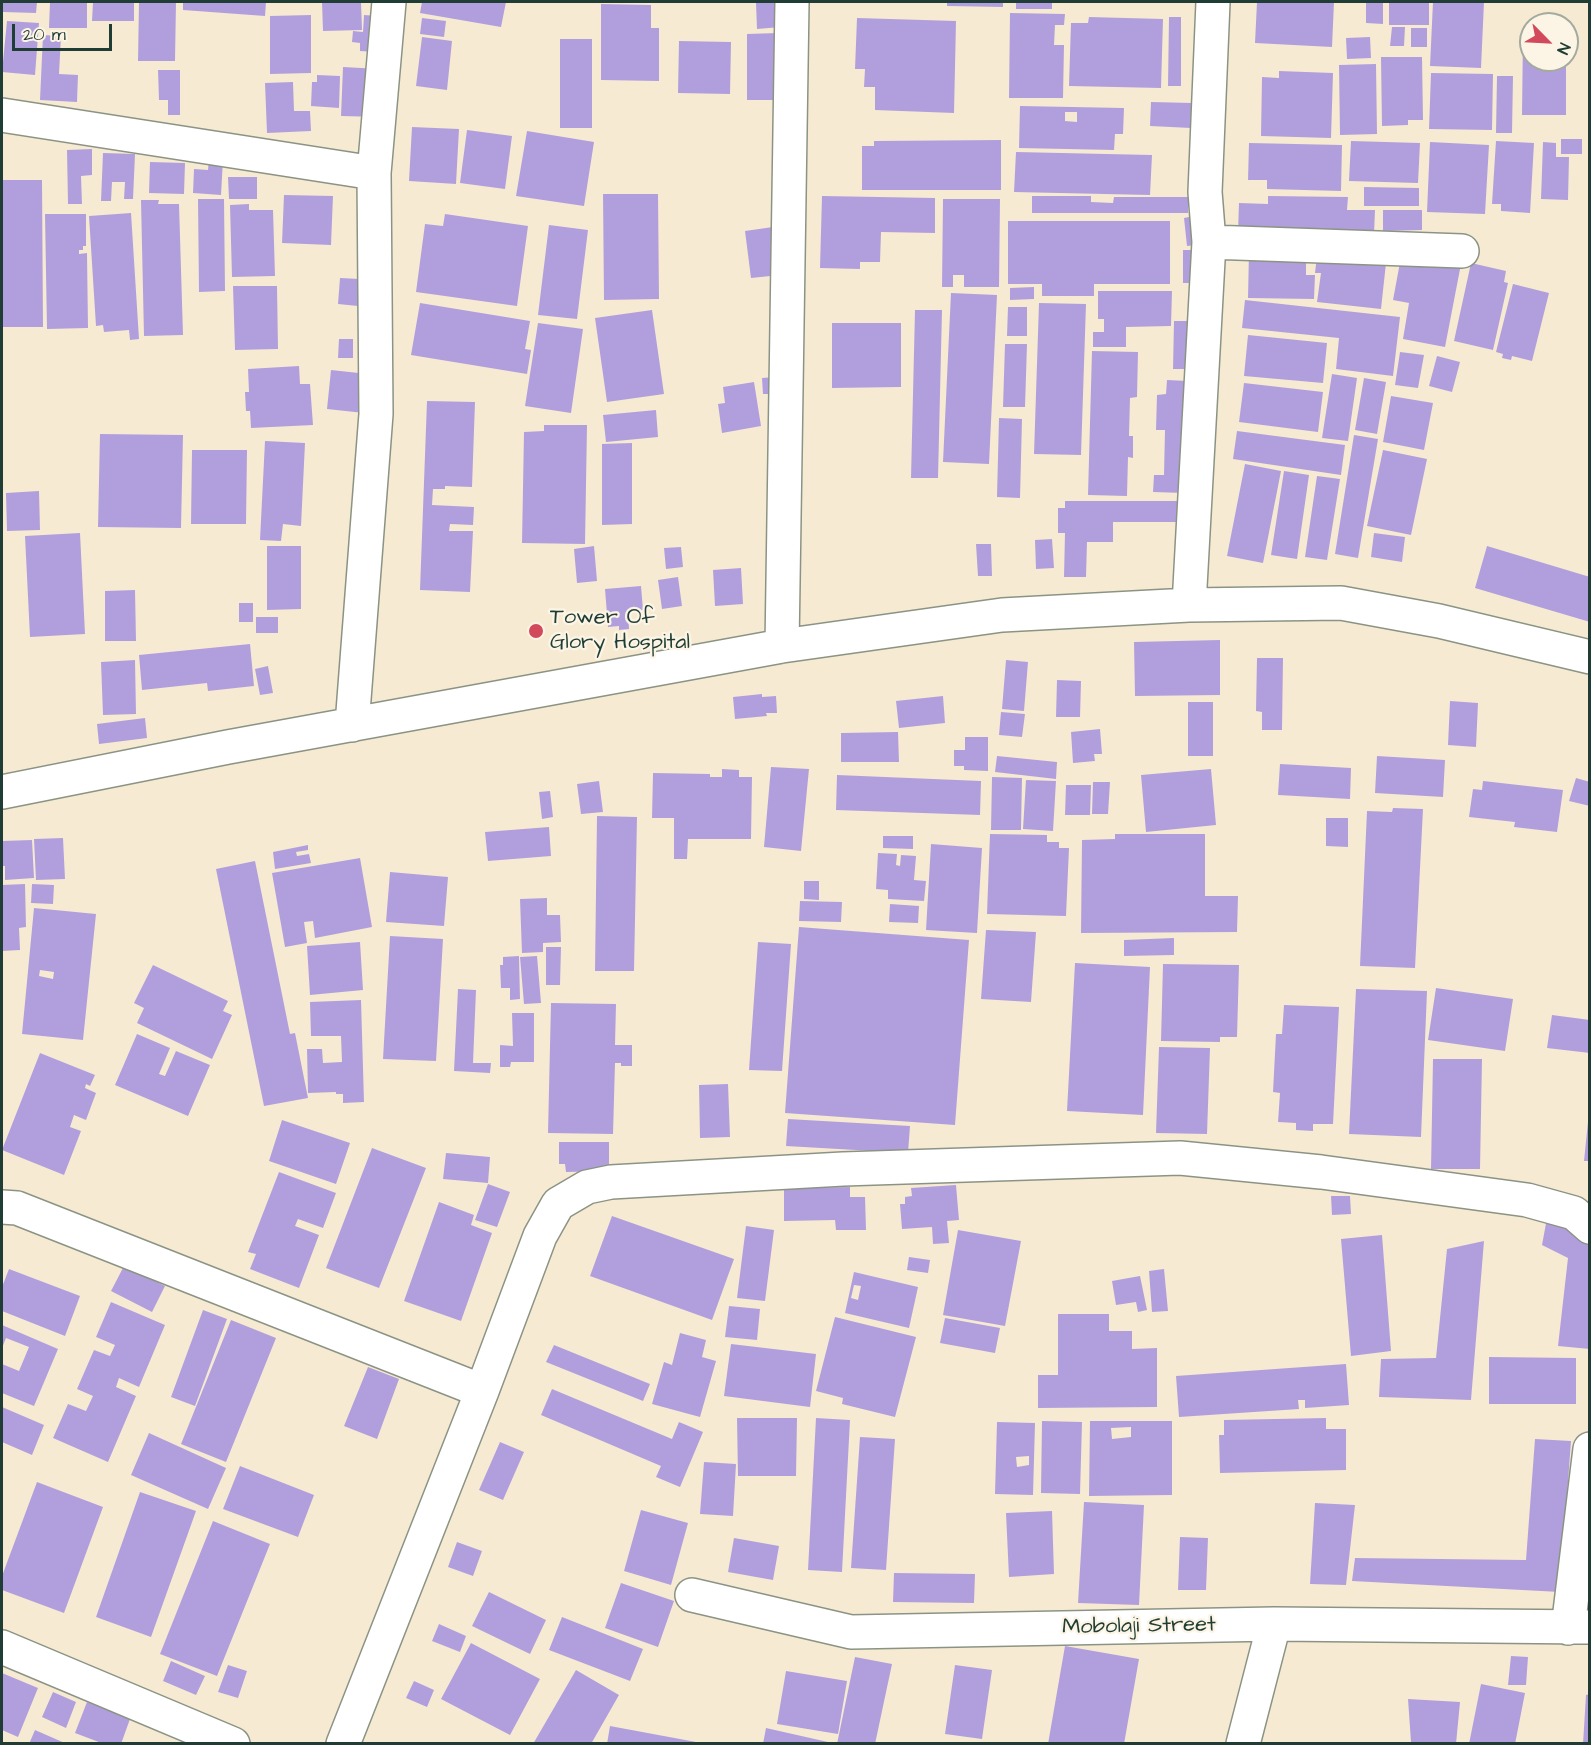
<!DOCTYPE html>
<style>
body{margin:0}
#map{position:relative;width:1591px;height:1745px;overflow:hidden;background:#f7ead3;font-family:"Architects Daughter",sans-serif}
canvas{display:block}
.frame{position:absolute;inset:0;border:3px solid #1f3d34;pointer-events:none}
.north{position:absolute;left:1519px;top:12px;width:60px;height:60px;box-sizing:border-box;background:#fcf5e5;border:2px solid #a4ab9e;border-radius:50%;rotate:114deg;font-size:16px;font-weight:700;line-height:24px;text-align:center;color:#1f3d34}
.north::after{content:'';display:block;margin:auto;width:21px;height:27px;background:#d1495b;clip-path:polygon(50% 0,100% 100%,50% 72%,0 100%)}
.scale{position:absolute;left:12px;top:24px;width:100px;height:27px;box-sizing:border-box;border:3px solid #1f3d34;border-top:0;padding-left:8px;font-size:18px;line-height:21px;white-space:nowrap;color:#1f3d34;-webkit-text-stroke:4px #fcf5e5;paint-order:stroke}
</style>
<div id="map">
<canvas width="1591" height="1745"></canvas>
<div class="frame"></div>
<div class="north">N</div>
<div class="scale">20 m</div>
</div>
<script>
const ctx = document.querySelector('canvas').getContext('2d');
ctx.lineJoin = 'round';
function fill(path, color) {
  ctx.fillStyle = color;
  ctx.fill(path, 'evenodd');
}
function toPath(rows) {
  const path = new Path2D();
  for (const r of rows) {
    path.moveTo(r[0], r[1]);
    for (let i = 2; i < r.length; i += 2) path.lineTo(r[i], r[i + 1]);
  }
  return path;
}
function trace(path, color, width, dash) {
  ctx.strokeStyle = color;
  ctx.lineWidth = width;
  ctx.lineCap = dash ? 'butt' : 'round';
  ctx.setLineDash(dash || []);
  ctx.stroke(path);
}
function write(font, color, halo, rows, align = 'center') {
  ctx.font = font + ' "Architects Daughter",sans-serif';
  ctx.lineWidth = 4.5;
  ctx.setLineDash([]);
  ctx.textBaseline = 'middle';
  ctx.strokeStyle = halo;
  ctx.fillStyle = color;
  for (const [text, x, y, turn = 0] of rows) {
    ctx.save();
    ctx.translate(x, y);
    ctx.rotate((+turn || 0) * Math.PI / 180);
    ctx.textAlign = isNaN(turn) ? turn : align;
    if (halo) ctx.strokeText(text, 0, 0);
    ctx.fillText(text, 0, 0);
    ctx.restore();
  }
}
fill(toPath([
 [3,2,37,2,36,13,3,12],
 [50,2,87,2,87,28,49,28],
 [93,2,134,2,134,21,92,21],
 [139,2,176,2,175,61,138,61],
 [183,2,266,2,265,16,183,10],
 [322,2,361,2,362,30,323,31],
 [422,2,506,2,501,27,420,13],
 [780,2,781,27,757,29,756,3],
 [947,2,1003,2,1003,7,947,6],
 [1016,2,1052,2,1052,9,1016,9],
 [1257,2,1334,2,1332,47,1255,43],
 [1366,2,1383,2,1383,24,1366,23],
 [1389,2,1429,2,1429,25,1389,25],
 [1433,2,1484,2,1481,68,1430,66],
 [601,4,651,5,651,28,659,28,659,81,601,80],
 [1010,13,1065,14,1064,25,1055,25,1054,45,1064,45,1063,98,1009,98],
 [311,15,311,73,270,74,270,16],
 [364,15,378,16,376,52,360,51,360,43,352,42,353,31,363,32],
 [1089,17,1163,19,1161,88,1069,86,1071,23,1088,23],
 [1169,17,1181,17,1181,86,1168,86],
 [422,18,446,21,444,37,420,34],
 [857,18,956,21,954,113,875,110,875,87,864,87,865,69,855,69],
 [7,21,39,23,35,75,2,72],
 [1392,27,1405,27,1404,46,1390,46],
 [1411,28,1427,28,1427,47,1411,47],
 [778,33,778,100,747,100,747,34],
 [1523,33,1531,33,1531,60,1566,60,1566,115,1522,115],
 [43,35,61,36,59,74,78,75,77,102,40,100],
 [422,37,452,41,447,90,416,86],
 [1370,37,1371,58,1347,59,1346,38],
 [560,39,592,39,592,128,560,128],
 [679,41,731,42,730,94,678,93],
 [1381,57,1422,57,1423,120,1408,120,1408,125,1382,126],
 [1376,64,1377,134,1340,135,1339,65],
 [343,67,380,69,379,117,341,116],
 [158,70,180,70,180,115,168,115,168,100,159,100],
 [1279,71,1333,73,1331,138,1261,136,1262,77,1279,78],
 [1431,73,1493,74,1492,130,1429,129],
 [317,75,340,76,339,108,311,106,312,82,317,82],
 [1497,76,1513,76,1512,133,1496,133],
 [293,82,294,111,310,111,311,131,267,133,265,83],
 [1151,102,1192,103,1191,128,1150,126],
 [1020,106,1124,108,1123,134,1115,134,1114,150,1019,148],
 [1065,112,1077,112,1077,122,1065,121],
 [412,127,459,129,456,184,409,181],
 [467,130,512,136,505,189,460,183],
 [527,131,594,142,584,206,516,196],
 [1561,139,1582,139,1582,154,1561,154],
 [1001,140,1001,190,862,190,862,146,874,146,874,141],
 [1351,141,1420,143,1418,183,1349,181],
 [1496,141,1534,143,1530,213,1501,211,1501,204,1492,204],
 [1430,142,1489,145,1485,214,1427,212],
 [1543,142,1556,143,1556,157,1569,157,1568,200,1541,199],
 [1249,143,1342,145,1341,191,1267,189,1267,180,1248,180],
 [92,149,92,175,81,176,82,204,68,204,67,150],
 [1016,152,1152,155,1150,195,1014,192],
 [103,153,135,154,133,199,124,199,125,182,112,182,111,201,101,201],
 [209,158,223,159,221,195,193,193,194,169,208,170],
 [150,162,185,163,184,194,149,193],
 [228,177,257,177,257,199,229,199],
 [2,180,42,180,43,327,2,327],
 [1364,187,1419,188,1419,206,1364,206],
 [603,194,658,194,659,299,604,300],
 [284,195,333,196,331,245,282,243],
 [822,196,935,198,935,233,881,232,880,262,860,262,860,269,820,268],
 [1032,196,1091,196,1091,202,1113,203,1114,197,1188,197,1188,213,1032,213],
 [1268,196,1348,197,1347,210,1375,210,1374,234,1238,232,1239,203,1268,204],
 [198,199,224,199,225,291,199,292],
 [943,199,1000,199,999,287,964,287,964,275,953,275,953,287,942,287],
 [141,200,159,200,158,204,179,204,183,335,144,336],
 [249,204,249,210,273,210,275,276,232,277,230,205],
 [1383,210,1422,210,1422,230,1383,231],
 [131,213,139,339,130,340,129,330,104,332,103,325,96,326,89,216],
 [45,214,86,214,86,246,83,246,83,250,79,250,79,254,87,253,88,328,47,329],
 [445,214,528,226,517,306,416,292,425,224,443,226],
 [1194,216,1196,245,1187,246,1184,218],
 [1008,221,1170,221,1170,284,1094,284,1094,296,1042,296,1042,284,1008,284],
 [549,225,588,230,577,319,538,315],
 [773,227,780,275,751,278,745,231],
 [1183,250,1198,250,1197,283,1183,283],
 [1249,251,1306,252,1306,275,1315,275,1314,299,1248,298],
 [1317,256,1386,263,1381,309,1317,302,1321,273,1315,273],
 [1401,257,1461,264,1445,347,1403,339,1409,303,1393,300],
 [1471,263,1506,271,1504,282,1508,283,1493,350,1454,341],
 [340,278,360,279,358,306,338,304],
 [1513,284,1549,293,1532,361,1512,356,1511,360,1502,358,1503,354,1496,352],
 [233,286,277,286,278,349,235,350],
 [1034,287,1034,299,1010,300,1010,288],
 [1098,291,1172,291,1171,326,1126,327,1126,347,1093,347,1093,332,1104,332,1104,319,1098,319],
 [951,293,997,295,989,464,943,462],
 [1245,300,1400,317,1393,376,1336,369,1339,338,1242,328],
 [420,303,530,321,525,349,531,350,527,374,411,355],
 [1039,303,1086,304,1081,455,1034,454],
 [1008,307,1027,307,1027,336,1007,336],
 [652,310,664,394,607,402,595,318],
 [915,310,942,310,938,478,911,478],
 [1174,321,1187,321,1186,369,1173,369],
 [538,323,583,329,571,413,525,406],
 [832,323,901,323,901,387,832,388],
 [1248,335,1327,343,1323,383,1244,376],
 [339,339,353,339,353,358,338,358],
 [1005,344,1027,344,1025,407,1003,407],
 [1092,351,1138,352,1137,397,1130,398,1129,436,1133,436,1133,458,1128,457,1127,496,1088,495],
 [1400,352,1424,355,1418,388,1395,385],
 [1437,356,1460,362,1452,392,1429,386],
 [299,366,300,384,310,384,313,425,251,428,250,411,246,411,245,392,249,392,248,369],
 [331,370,368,374,364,413,327,409],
 [1332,374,1357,378,1348,441,1322,438],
 [775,377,777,394,763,394,762,378],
 [1364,378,1386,382,1377,434,1355,430],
 [1167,380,1188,381,1184,493,1153,492,1154,475,1164,475,1165,430,1156,430,1157,395,1166,394],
 [754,382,761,426,722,433,718,404,725,403,723,387],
 [1244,383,1323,392,1318,432,1239,422],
 [1391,396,1433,403,1424,450,1383,442],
 [427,401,475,402,472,487,445,486,445,489,433,489,432,505,474,507,473,525,450,524,449,531,473,531,470,592,420,590],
 [656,410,658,437,606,442,603,415],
 [999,418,1022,419,1020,498,997,497],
 [544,425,587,425,585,544,522,543,524,432,544,431],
 [1237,431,1345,445,1341,475,1233,459],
 [100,434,183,435,181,528,98,527],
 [1354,435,1378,439,1358,558,1335,554],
 [265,441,305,443,301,526,283,524,281,541,260,540],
 [632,443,632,524,602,525,602,444],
 [192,450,247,450,246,524,191,524],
 [1383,450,1427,459,1411,535,1367,526],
 [1245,464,1281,471,1263,563,1227,556],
 [1284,471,1309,475,1297,559,1271,555],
 [1317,476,1340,479,1327,560,1305,557],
 [39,491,40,530,7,531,6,493],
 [1065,501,1177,501,1177,522,1113,522,1113,542,1087,542,1086,577,1064,577,1065,533,1058,533,1058,508,1065,508],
 [80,533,85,634,30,637,25,536],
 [1374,533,1405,537,1402,562,1371,557],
 [1052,539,1054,568,1036,569,1035,540],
 [976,544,991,544,992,576,978,576],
 [267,546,301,546,301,609,267,610],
 [594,546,597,581,577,583,574,549],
 [1487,546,1590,577,1590,622,1475,588],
 [681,547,683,567,666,569,664,548],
 [741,568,743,604,715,606,713,570],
 [678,577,682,606,662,609,658,580],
 [641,586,643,610,628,612,629,629,619,630,619,626,608,627,605,589],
 [135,590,136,641,105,641,105,591],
 [239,603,253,603,253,622,239,622],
 [256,617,278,617,278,633,256,633],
 [1220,640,1220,695,1135,696,1134,642],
 [250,644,254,686,208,691,207,683,142,690,139,655],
 [1257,658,1283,658,1282,730,1262,730,1262,712,1256,711],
 [135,660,136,714,103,715,101,662],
 [1006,660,1028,662,1024,711,1002,709],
 [268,666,273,693,260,695,255,669],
 [1057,680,1081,681,1080,717,1056,717],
 [762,694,762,697,776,696,777,713,766,713,767,716,735,719,733,697],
 [943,696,945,723,899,728,896,701],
 [1450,701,1478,703,1476,747,1448,745],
 [1188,702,1213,702,1213,756,1188,756],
 [1001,712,1025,714,1022,737,999,735],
 [145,718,147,738,99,744,97,724],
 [1100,729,1102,754,1094,754,1095,761,1073,763,1071,732],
 [898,732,899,762,841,762,841,733],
 [965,737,988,737,988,771,964,770,964,766,954,766,954,750,965,750],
 [997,756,1057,762,1056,779,995,772],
 [1377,756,1445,760,1443,797,1375,793],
 [1280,764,1351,768,1350,799,1278,795],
 [771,767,809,769,801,851,764,847],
 [722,769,739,770,739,777,752,777,751,839,688,839,687,859,674,859,674,818,652,818,653,773,710,774,710,777,722,777],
 [1211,769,1216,825,1146,832,1141,775],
 [837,775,981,781,980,815,836,810],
 [992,777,1022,778,1021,830,991,830],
 [1576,778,1590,782,1590,806,1569,801],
 [1026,780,1056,781,1053,831,1023,829],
 [599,781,603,812,581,814,577,784],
 [1483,781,1563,790,1557,832,1514,827,1515,822,1469,817,1473,789,1482,790],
 [1093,782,1110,782,1108,814,1092,814],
 [1066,785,1091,785,1090,815,1065,815],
 [550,791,553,817,542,819,539,792],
 [1393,808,1423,809,1415,968,1360,966,1367,811,1392,812],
 [597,816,637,817,634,971,595,971],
 [1326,818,1348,818,1348,847,1326,846],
 [549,827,551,856,488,861,485,832],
 [990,834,1047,835,1047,842,1059,842,1059,848,1069,848,1066,916,987,914],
 [1115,834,1205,834,1205,896,1238,896,1237,932,1081,933,1082,840,1115,839],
 [883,836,913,836,913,849,883,848],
 [63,838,65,879,36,880,34,839],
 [32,840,34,878,5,880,5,866,2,866,2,841],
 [931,844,982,848,977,933,926,930],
 [308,845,308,850,296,852,297,856,309,854,311,863,275,869,273,852],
 [878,853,897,854,896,865,900,866,901,855,916,856,914,880,926,881,924,901,888,899,888,890,876,889],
 [360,858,372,927,315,938,313,921,304,922,307,943,285,947,272,873],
 [255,861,290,1034,295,1033,308,1098,264,1106,216,869],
 [390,872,448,877,444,926,386,922],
 [804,881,819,881,819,900,804,899],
 [25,884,26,927,19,928,20,950,2,951,2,885],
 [32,884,54,885,53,904,31,903],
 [547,898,547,915,560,915,561,942,543,943,543,952,522,953,520,899],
 [800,901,842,902,841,922,799,921],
 [890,904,919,906,918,923,889,922],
 [34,908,96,914,83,1040,22,1034],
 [40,970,54,972,53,979,39,976],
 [799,927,969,940,955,1125,785,1113],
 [986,930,1036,932,1031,1002,981,999],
 [390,936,443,939,436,1061,383,1059],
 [1174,938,1174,955,1124,956,1124,940],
 [360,942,363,990,310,995,307,946],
 [758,942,791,944,782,1071,749,1070],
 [546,947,561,947,560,985,546,985],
 [519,956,520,999,510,1000,510,988,501,988,500,965,503,965,503,957],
 [537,956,541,1003,524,1004,520,957],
 [1075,963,1150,967,1143,1115,1067,1111],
 [1163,964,1239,965,1237,1037,1220,1037,1220,1042,1161,1041],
 [153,965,228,1001,223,1011,232,1015,212,1059,137,1023,144,1008,134,1003],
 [1436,988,1513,999,1505,1051,1428,1040],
 [458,989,476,990,473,1063,491,1063,490,1073,454,1071],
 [1356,989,1427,991,1421,1137,1349,1134],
 [361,1000,364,1102,343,1103,343,1094,336,1094,336,1092,308,1093,307,1049,322,1049,323,1063,342,1062,341,1036,311,1036,310,1002],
 [551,1003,616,1004,615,1045,632,1045,632,1066,621,1066,621,1063,615,1063,613,1134,548,1133],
 [1284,1005,1339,1007,1333,1124,1313,1124,1313,1131,1296,1130,1296,1123,1278,1122,1280,1093,1273,1092,1276,1034,1282,1034],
 [512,1013,534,1013,534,1062,511,1062,510,1067,500,1067,500,1045,513,1046],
 [1552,1015,1590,1020,1590,1053,1547,1048],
 [137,1034,170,1048,159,1074,165,1076,176,1051,210,1065,188,1116,115,1085],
 [1159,1047,1210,1048,1207,1134,1156,1133],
 [40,1053,95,1075,90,1086,86,1084,85,1088,96,1093,86,1120,74,1115,70,1127,81,1131,64,1175,2,1150],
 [1433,1059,1482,1059,1480,1169,1431,1169],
 [728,1084,730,1137,700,1138,699,1085],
 [788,1119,910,1126,908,1153,786,1146],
 [282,1120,350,1143,336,1184,269,1161],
 [1588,1122,1590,1122,1590,1161,1584,1161],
 [559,1142,609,1142,609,1171,566,1172,565,1164,559,1164],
 [372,1148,426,1168,379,1288,326,1268],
 [446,1153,490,1157,488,1183,443,1179],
 [279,1172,336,1193,323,1228,298,1219,295,1226,319,1235,299,1288,250,1269,256,1254,248,1252],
 [488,1184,510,1192,497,1227,475,1220],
 [956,1185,959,1220,947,1221,949,1243,933,1244,932,1227,902,1229,900,1204,905,1204,905,1197,912,1196,911,1188],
 [850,1187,850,1197,865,1197,866,1230,836,1230,835,1220,784,1221,784,1188],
 [1331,1196,1350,1196,1351,1214,1332,1215],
 [439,1202,474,1215,471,1225,492,1233,461,1321,404,1301],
 [612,1216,734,1259,712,1320,590,1276],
 [1547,1218,1590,1239,1590,1349,1558,1346,1568,1258,1542,1245],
 [746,1226,774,1230,765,1301,737,1298],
 [958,1230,1021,1241,1005,1326,943,1315],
 [1382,1235,1391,1351,1351,1356,1341,1239],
 [1484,1241,1471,1400,1379,1397,1381,1359,1436,1358,1447,1249],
 [909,1257,930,1260,928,1273,907,1270],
 [124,1266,165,1286,152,1312,111,1291],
 [9,1269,80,1296,65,1336,2,1311,2,1287],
 [1164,1269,1168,1311,1152,1312,1149,1271],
 [854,1272,918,1287,909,1328,845,1313],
 [854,1285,861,1286,858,1300,851,1298],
 [1140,1276,1147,1310,1138,1312,1136,1302,1116,1305,1112,1281],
 [111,1302,165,1325,139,1387,119,1378,116,1387,136,1396,108,1462,53,1438,68,1404,86,1411,93,1396,77,1389,94,1350,110,1356,115,1345,96,1337],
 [729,1306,760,1309,757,1340,725,1337],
 [203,1310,227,1319,195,1406,171,1397],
 [1058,1314,1109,1314,1109,1331,1132,1331,1132,1349,1157,1348,1157,1407,1038,1408,1038,1375,1058,1375],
 [835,1317,916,1337,895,1417,842,1404,843,1398,816,1391],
 [945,1318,1000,1328,995,1353,940,1343],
 [231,1320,276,1338,226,1462,181,1444],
 [2,1325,58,1349,34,1406,2,1393,2,1364,19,1371,29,1347,6,1338,2,1348],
 [680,1333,706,1340,702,1357,716,1361,700,1417,652,1404,664,1362,672,1365],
 [731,1344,816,1354,810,1407,724,1396],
 [554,1345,650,1384,643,1401,546,1362],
 [1489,1357,1576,1358,1576,1404,1489,1404],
 [1346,1364,1349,1405,1305,1408,1305,1400,1298,1400,1299,1409,1179,1417,1176,1376],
 [368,1367,399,1379,377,1439,344,1426],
 [552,1389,672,1439,679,1422,703,1432,680,1487,656,1477,661,1466,541,1415],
 [2,1407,44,1425,32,1455,2,1442],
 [737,1418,797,1418,796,1476,738,1476],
 [816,1418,850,1420,842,1572,808,1570],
 [1326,1418,1326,1429,1346,1429,1346,1470,1220,1473,1219,1435,1224,1435,1224,1420],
 [1042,1421,1082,1422,1080,1494,1041,1493],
 [1090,1421,1172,1421,1172,1495,1089,1496],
 [1131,1427,1131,1437,1112,1439,1111,1428],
 [997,1422,1035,1423,1033,1495,995,1494],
 [1029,1456,1029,1465,1017,1467,1016,1457],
 [149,1433,226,1468,208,1509,131,1475],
 [860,1437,895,1439,886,1570,851,1568],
 [1535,1439,1571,1441,1560,1592,1352,1581,1355,1558,1526,1560],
 [500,1442,524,1452,503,1500,479,1490],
 [704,1462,736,1464,733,1516,700,1514],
 [240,1466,314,1495,298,1537,223,1509],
 [37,1482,103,1507,64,1613,2,1590,2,1576],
 [140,1492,196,1511,151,1637,96,1617],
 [1084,1502,1144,1505,1139,1605,1078,1603],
 [1315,1503,1355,1505,1346,1585,1310,1584],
 [641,1510,688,1523,671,1585,624,1571],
 [1052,1511,1054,1574,1009,1577,1006,1513],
 [213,1521,270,1544,217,1676,160,1654],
 [1180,1537,1208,1538,1206,1590,1178,1590],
 [734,1538,779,1546,773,1580,728,1572],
 [457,1542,482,1551,473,1576,448,1567],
 [894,1573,975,1574,974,1603,893,1602],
 [621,1583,674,1601,658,1647,605,1628],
 [489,1592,546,1620,530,1654,472,1626],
 [562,1617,643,1649,630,1681,549,1650],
 [439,1624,466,1636,460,1652,432,1641],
 [471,1643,540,1679,510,1735,441,1699],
 [1065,1646,1139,1659,1124,1744,1048,1744],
 [1511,1656,1528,1657,1526,1685,1508,1685],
 [855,1657,892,1664,875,1744,837,1744],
 [171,1661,205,1676,196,1695,163,1681],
 [228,1665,247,1671,238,1698,218,1692],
 [955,1665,992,1670,982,1739,945,1734],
 [576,1670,619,1695,591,1744,533,1744],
 [786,1671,847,1681,838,1734,777,1724],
 [2,1673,38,1688,18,1737,2,1730],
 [414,1681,434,1690,427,1707,406,1698],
 [1481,1684,1525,1693,1515,1744,1469,1744],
 [53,1692,76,1702,66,1728,42,1717],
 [1590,1694,1590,1744,1583,1744,1586,1695],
 [1408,1699,1460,1702,1456,1744,1411,1742],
 [87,1702,130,1719,121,1744,104,1744,75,1733],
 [610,1726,696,1742,696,1744,607,1744],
 [766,1728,828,1742,828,1744,763,1744],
 [35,1730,67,1744,29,1744]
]), '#b19fdd');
const minor = toPath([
 [2,115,374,173],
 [1209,242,1462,251],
 [1189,605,1209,242,1205,192,1213,2],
 [782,646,792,2],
 [352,725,376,414,374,173,389,2],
 [2,792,228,747,782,646,1002,615,1189,605,1341,603,1439,621,1590,657],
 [2,1207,17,1208,482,1391],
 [692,1595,851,1632,1274,1624,1590,1627],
 [1568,1628,1590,1449],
 [2,1647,233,1744],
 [343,1744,482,1391,540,1236,558,1204,587,1187,611,1182,843,1169,1180,1158,1321,1172,1527,1200,1574,1213,1590,1227],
 [1243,1744,1274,1624]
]);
trace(minor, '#8b9484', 36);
trace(minor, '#fff', 33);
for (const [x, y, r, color] of [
 [536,631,8,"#d1495b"]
]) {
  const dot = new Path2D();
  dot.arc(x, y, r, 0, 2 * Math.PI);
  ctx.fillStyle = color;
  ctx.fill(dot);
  trace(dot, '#fcf5e5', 2);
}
write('22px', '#1f3d34', '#fcf5e5', [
 ["Tower Of",550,618],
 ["Glory Hospital",550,643]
], 'left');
write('22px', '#1f3d34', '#fcf5e5', [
 ["Mobolaji Street",1139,1627,-1]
]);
</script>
